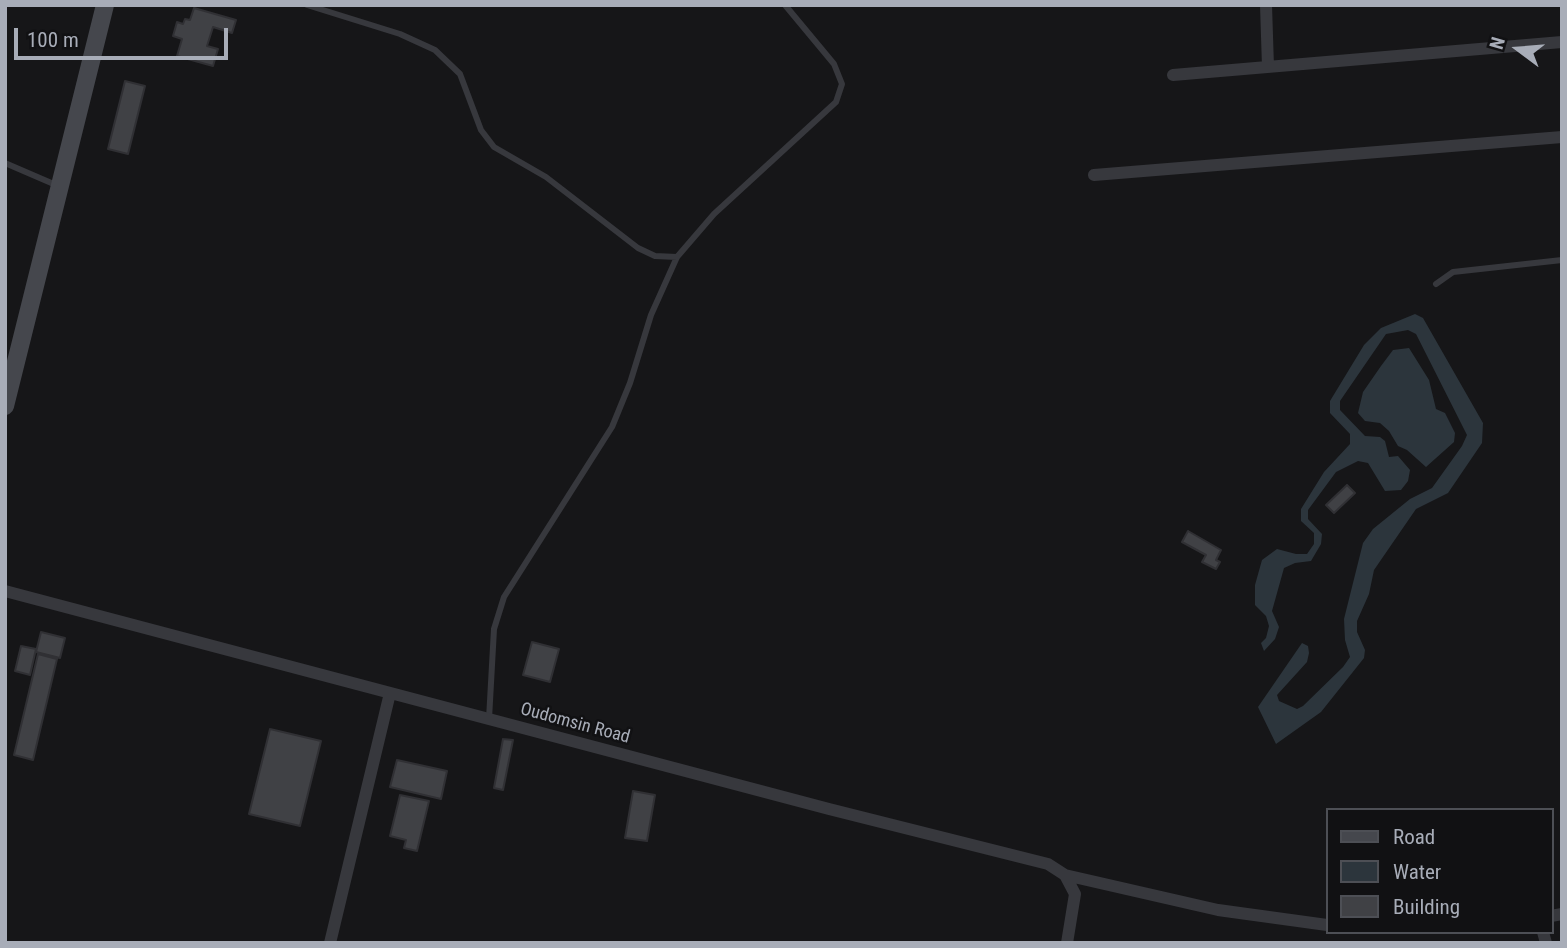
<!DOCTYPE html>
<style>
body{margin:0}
#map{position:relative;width:1567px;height:948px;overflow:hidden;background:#161618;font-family:"Roboto Condensed",sans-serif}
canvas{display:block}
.frame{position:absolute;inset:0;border:7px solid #a8adb8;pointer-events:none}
.legend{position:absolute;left:1326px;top:808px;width:228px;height:126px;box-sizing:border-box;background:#111113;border:2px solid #4d4f55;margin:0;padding:9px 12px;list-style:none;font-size:21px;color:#a8adb8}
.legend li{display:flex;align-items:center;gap:14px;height:35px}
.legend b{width:35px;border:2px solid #4d4f55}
.north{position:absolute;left:1483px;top:14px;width:70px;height:70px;-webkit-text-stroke:5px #111113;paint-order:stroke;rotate:286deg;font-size:19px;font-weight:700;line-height:28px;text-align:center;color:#a8adb8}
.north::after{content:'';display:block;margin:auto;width:24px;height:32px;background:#a8adb8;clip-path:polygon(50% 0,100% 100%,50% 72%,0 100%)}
.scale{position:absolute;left:14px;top:28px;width:214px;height:32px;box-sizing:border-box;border:4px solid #a8adb8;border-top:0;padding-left:9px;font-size:21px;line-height:24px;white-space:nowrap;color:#a8adb8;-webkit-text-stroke:5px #111113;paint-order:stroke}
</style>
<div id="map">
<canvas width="1567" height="948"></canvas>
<div class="frame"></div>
<ul class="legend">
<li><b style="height:9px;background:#45474d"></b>Road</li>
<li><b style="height:19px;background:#2c353c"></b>Water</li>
<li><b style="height:19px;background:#404145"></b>Building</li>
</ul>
<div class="north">N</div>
<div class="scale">100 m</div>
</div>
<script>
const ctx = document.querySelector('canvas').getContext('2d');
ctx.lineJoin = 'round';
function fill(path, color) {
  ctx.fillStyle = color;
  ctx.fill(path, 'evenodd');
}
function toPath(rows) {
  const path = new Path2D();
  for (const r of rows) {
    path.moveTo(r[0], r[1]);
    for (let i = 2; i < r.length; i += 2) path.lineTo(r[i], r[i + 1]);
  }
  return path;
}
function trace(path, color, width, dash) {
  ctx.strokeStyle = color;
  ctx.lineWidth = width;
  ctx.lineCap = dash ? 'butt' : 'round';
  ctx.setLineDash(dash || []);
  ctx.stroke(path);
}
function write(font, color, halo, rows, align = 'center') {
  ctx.font = font + ' "Roboto Condensed",sans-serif';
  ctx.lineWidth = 5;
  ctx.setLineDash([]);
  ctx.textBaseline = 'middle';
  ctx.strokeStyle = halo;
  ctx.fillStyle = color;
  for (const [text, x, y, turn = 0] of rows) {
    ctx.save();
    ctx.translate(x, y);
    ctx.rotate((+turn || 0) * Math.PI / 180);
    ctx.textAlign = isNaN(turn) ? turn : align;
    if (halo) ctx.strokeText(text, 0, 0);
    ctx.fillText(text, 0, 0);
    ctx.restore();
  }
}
fill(toPath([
 [1415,314,1423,318,1483,423,1482,443,1448,493,1416,509,1374,570,1369,594,1357,621,1357,632,1365,650,1364,658,1321,712,1276,744,1258,707,1302,643,1308,646,1309,653,1307,662,1277,695,1279,701,1297,709,1303,706,1343,667,1350,657,1345,640,1344,619,1363,543,1373,529,1410,499,1432,488,1462,446,1467,435,1416,334,1408,330,1386,334,1340,401,1340,410,1365,436,1380,437,1385,441,1389,457,1398,456,1410,470,1408,481,1401,490,1385,491,1368,463,1358,461,1336,472,1308,510,1308,519,1322,534,1321,544,1311,561,1295,563,1284,568,1272,611,1279,627,1275,639,1264,651,1261,643,1266,638,1269,626,1266,616,1255,605,1255,585,1262,560,1277,549,1296,554,1307,554,1314,544,1314,533,1301,521,1301,509,1324,472,1350,444,1350,434,1330,413,1330,401,1364,345,1381,328],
 [1409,348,1429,380,1436,409,1445,413,1455,433,1454,442,1426,467,1407,450,1398,446,1389,431,1380,423,1365,421,1358,413,1363,392,1381,366,1393,350]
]), '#2c353c');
const building = toPath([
 [194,8,236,20,232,33,213,27,207,46,218,49,213,66,177,56,182,39,173,36,177,22,183,24,185,19,190,20,194,8],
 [125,81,145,86,128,154,108,149,125,81],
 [1347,485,1355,493,1334,513,1326,505,1347,485],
 [1188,531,1221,550,1216,560,1220,562,1216,569,1202,562,1206,555,1182,542,1188,531],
 [41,632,65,638,60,658,36,652,41,632],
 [532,642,559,649,550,682,523,675,532,642],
 [21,646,36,649,30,675,15,671,21,646],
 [38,654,57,659,33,760,14,755,38,654],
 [270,729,321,741,300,826,249,814,270,729],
 [503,739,513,740,503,790,494,788,503,739],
 [397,760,447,771,441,799,390,787,397,760],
 [633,791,655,795,647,841,625,838,633,791],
 [400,795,429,801,417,851,404,848,406,840,390,836,400,795]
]);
fill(building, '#404145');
trace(building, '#303034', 2);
trace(toPath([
 [307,5,400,34,435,50,460,74,481,130,494,147,546,177,638,248,655,256,677,257],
 [5,163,56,185],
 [1436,284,1453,272,1562,260],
 [489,719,494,629,504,597,612,427,630,383,651,315,677,257,714,214,836,102,842,84,834,64,785,5]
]), '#37383d', 6);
trace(toPath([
 [1266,5,1268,67],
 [1173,75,1562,42],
 [1094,175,1562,137],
 [5,591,829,809,1048,864,1065,875,1075,894,1067,943],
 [1065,875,1218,910,1327,925],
 [1551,916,1562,914],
 [1543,932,1546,943],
 [330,943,390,693]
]), '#37383d', 12);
trace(toPath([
 [5,406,105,5]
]), '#45474d', 18);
write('18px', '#a8adb8', '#111113', [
 ["Oudomsin Road",575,724,15]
]);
</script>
